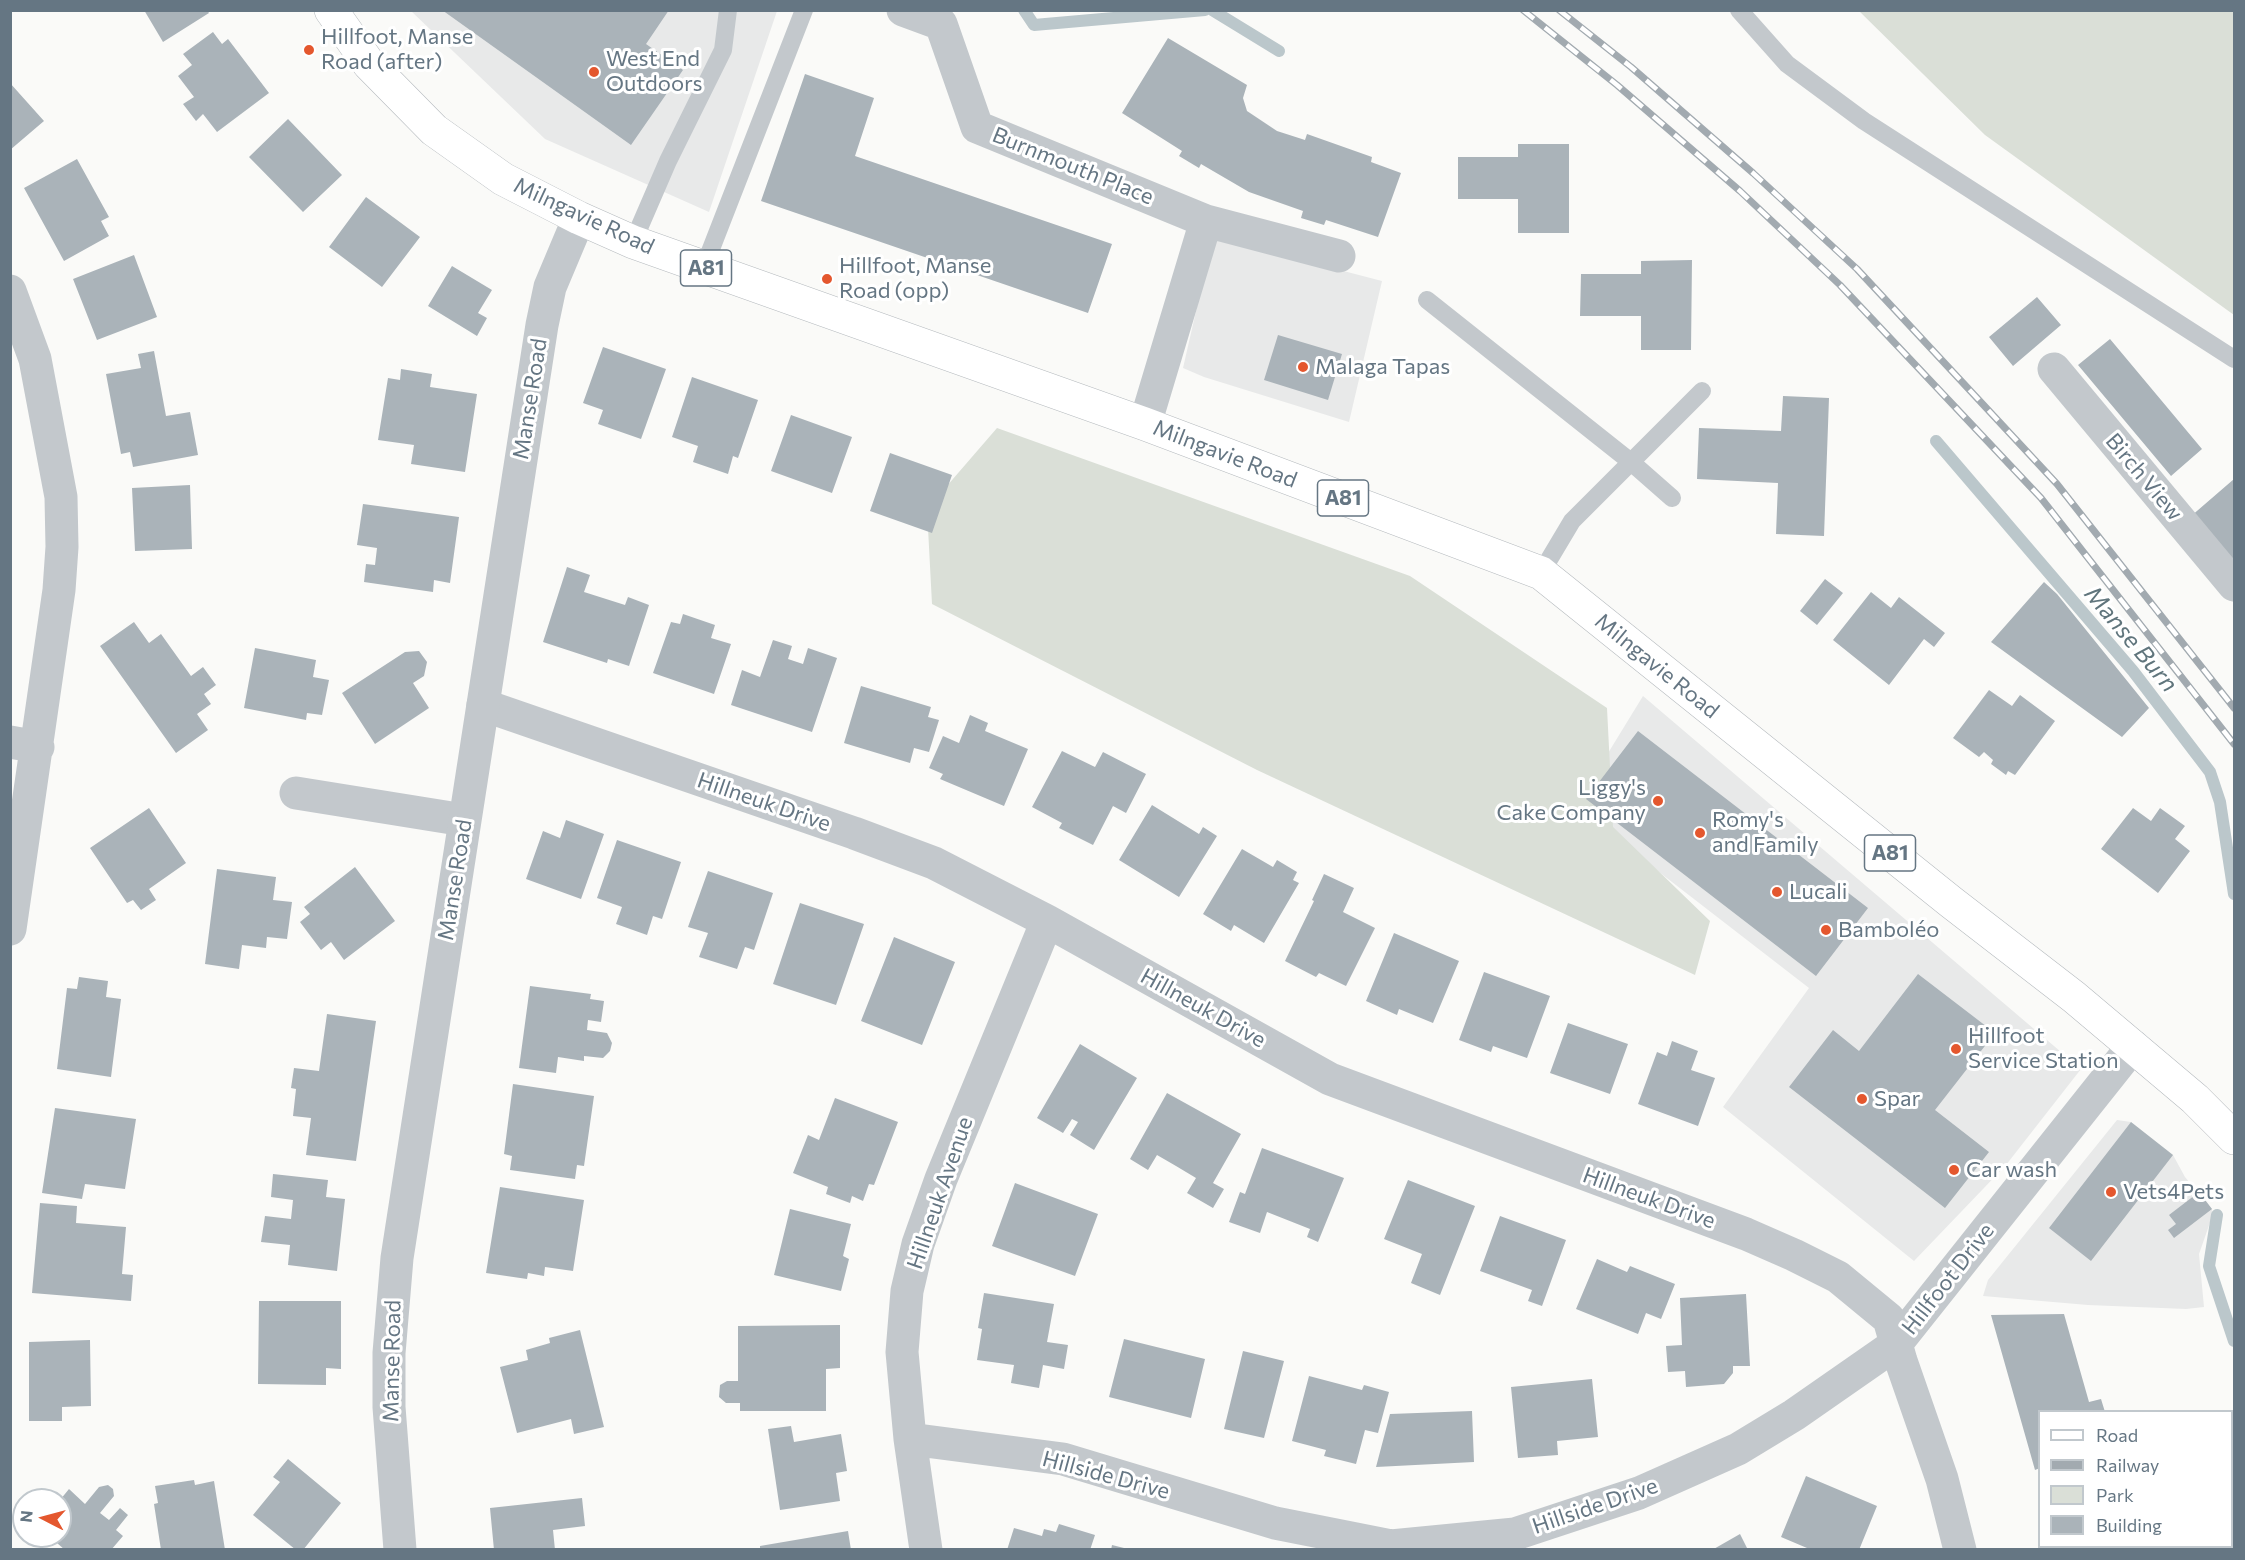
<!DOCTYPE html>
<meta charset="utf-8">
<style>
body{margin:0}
#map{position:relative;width:2245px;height:1560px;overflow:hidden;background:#fafaf8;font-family:Commissioner,sans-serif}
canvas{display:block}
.frame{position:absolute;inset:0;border:12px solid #657683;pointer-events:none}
.legend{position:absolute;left:2038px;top:1410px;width:195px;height:138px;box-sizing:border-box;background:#fff;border:2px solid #c1c8cd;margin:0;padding:8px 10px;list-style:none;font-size:18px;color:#657683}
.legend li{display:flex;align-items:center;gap:12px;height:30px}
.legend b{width:30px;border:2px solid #c1c8cd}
.north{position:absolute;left:12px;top:1488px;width:60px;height:60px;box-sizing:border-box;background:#fff;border:2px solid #c1c8cd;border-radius:50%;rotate:276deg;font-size:16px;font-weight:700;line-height:24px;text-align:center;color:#657683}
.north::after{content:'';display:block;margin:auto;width:21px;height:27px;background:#e4572e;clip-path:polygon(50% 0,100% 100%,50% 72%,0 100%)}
</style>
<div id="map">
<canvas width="2245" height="1560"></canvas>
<div class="frame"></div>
<ul class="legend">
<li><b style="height:8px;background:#fff"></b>Road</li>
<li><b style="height:8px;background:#a2aab0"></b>Railway</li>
<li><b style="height:16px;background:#dadfd7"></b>Park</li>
<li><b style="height:16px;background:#aab3b9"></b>Building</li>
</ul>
<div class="north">N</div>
</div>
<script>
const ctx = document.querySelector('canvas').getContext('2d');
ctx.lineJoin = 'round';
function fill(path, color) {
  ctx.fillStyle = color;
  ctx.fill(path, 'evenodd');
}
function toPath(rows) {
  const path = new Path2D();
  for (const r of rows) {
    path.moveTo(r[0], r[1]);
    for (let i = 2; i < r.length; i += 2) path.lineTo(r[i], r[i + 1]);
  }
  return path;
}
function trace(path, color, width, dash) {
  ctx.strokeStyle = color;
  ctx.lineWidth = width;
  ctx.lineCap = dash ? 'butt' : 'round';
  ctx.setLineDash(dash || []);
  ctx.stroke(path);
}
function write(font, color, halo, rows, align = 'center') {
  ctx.font = font + ' Commissioner,sans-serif';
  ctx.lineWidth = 6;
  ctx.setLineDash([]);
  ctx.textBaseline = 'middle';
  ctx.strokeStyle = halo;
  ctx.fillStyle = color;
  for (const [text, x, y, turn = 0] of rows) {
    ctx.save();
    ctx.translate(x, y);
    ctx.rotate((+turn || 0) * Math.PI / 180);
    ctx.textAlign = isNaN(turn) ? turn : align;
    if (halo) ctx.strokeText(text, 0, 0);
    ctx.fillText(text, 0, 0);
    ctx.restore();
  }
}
fill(toPath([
 [411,11,777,11,709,212,545,139],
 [1213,237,1382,281,1349,422,1204,377,1183,368],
 [1643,696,2081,1069,2006,1165,1914,1261,1723,1107,1809,988,1575,807],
 [2117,1120,2131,1122,2173,1155,2185,1177,2212,1209,2213,1214,2199,1254,2204,1307,2186,1309,2088,1305,1983,1296,1988,1280]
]), '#e8e9e9');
fill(toPath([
 [1859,11,2234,11,2234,315,1985,135],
 [997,428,1410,576,1607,708,1613,827,1710,921,1695,975,1257,770,932,604,927,509]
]), '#dadfd7');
trace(toPath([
 [1024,10,1034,25,1205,10],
 [1212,10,1279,51],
 [1936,441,2133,671,2210,772,2220,802,2234,894],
 [2217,1215,2209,1266,2234,1341]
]), '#bbc7cb', 12);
fill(toPath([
 [144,10,207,10,209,13,163,42],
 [442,10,669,10,646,44,683,70,631,145],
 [213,32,222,44,228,39,269,93,217,132,203,114,196,121,183,104,194,97,178,76,192,65,183,54],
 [1168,38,1247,85,1243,98,1247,111,1277,131,1305,140,1307,134,1372,157,1371,162,1401,173,1378,237,1326,220,1324,225,1301,218,1303,211,1249,192,1201,164,1199,168,1179,156,1182,151,1122,113],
 [805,74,874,98,855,156,1112,244,1088,313,761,201],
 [10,83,44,121,10,150],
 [288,119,342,175,303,212,249,157],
 [1518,144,1569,144,1569,233,1518,233,1518,199,1458,199,1458,157,1518,157],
 [77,159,109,217,101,221,109,236,64,261,24,188],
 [366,197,420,237,382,287,329,247],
 [134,255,157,317,97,340,73,279],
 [1692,260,1691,350,1641,350,1641,316,1580,316,1581,274,1641,274,1641,261],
 [452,266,492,290,478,313,487,318,477,336,428,306],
 [2037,297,2061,325,2013,366,1989,337],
 [1278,335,1342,354,1328,400,1264,380],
 [2110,339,2202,449,2171,476,2078,365],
 [603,347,666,369,641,439,598,424,603,410,583,403],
 [154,351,166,416,190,412,198,455,133,467,130,452,121,454,106,374,141,368,138,354],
 [401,369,432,374,430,387,477,394,465,472,411,464,414,445,378,440,388,378,400,380],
 [692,377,758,400,738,458,733,456,728,474,693,462,698,446,672,437],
 [1783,396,1829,398,1824,536,1776,534,1778,483,1697,479,1699,428,1781,431],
 [791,415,852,437,832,493,771,471],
 [890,453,952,475,932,533,870,511],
 [2234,479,2234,567,2190,517],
 [190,485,192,549,135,551,132,488],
 [363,504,459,517,450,583,434,580,433,592,364,582,366,564,375,565,377,548,357,545],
 [567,567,590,575,584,592,625,605,628,597,649,605,629,666,608,659,607,663,543,642],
 [1825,579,1843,593,1817,625,1800,611],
 [2044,582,2057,594,2149,708,2122,737,1991,642],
 [1871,592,1891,608,1899,597,1945,633,1934,647,1924,639,1889,685,1833,640],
 [683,614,715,625,711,638,731,644,714,694,653,673,671,622,680,624],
 [134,622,149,643,161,634,191,676,203,667,216,685,204,694,211,704,197,714,208,730,176,753,100,646],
 [773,640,792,646,788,659,803,664,808,648,837,658,812,732,731,705,742,670,760,677],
 [255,648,316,660,313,677,329,680,322,715,307,713,306,720,244,708],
 [419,651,427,662,424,676,413,683,429,708,375,744,342,693,405,652],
 [861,686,931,707,928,717,939,720,929,752,914,748,910,763,844,743],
 [1989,690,2012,706,2020,695,2055,721,2015,775,2008,771,2006,775,1991,764,1993,760,1984,752,1979,757,1953,738],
 [970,715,988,723,985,731,1028,749,1004,806,940,779,943,774,929,768,943,736,959,743],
 [1638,731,1868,908,1816,976,1586,799],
 [1062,751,1095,767,1103,752,1146,774,1126,813,1113,806,1093,845,1059,828,1062,823,1032,807],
 [1152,805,1199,834,1203,827,1217,836,1179,897,1119,860],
 [149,808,186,863,149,889,156,900,141,910,133,900,127,903,90,848],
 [2133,808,2151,821,2160,808,2185,826,2175,839,2190,851,2158,893,2101,849],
 [566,820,604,834,581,899,526,879,543,831,560,838],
 [617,840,681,862,662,919,653,916,647,935,616,924,622,907,597,898],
 [1242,849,1273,867,1277,860,1297,872,1293,880,1299,883,1264,943,1234,925,1231,931,1203,914],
 [355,867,395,921,344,960,331,942,321,950,300,922,310,914,304,907],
 [217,869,276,877,273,900,292,902,287,939,267,937,266,948,242,945,239,969,205,964],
 [708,871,773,893,754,950,745,947,737,969,699,957,708,933,688,927],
 [1324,874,1354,888,1343,912,1375,928,1346,986,1319,973,1316,977,1285,961,1314,901,1312,900],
 [800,903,864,924,836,1005,773,984],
 [1394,933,1459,961,1433,1023,1399,1009,1397,1015,1366,1001],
 [894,937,955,962,922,1045,861,1021],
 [1484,972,1550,996,1527,1058,1493,1046,1491,1052,1459,1040],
 [1918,974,1995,1033,1935,1110,1989,1152,1945,1208,1789,1087,1833,1030,1859,1051],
 [79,977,108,981,106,997,121,999,111,1077,57,1069,67,988,77,989],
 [530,986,591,994,590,999,604,1001,601,1022,588,1020,587,1030,607,1033,612,1043,610,1051,603,1058,584,1056,584,1061,558,1057,556,1073,519,1068],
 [327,1014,376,1021,356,1161,306,1155,311,1118,293,1116,296,1089,291,1088,294,1068,319,1071],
 [1568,1023,1628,1044,1610,1094,1550,1073],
 [1672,1041,1698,1051,1691,1070,1715,1078,1698,1126,1638,1104,1657,1052,1667,1056],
 [1080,1044,1137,1078,1094,1150,1070,1135,1078,1122,1072,1119,1063,1133,1037,1118],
 [513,1084,594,1096,584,1166,577,1165,575,1179,510,1170,512,1156,504,1154],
 [1167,1093,1241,1134,1213,1183,1224,1189,1213,1208,1187,1193,1196,1178,1176,1166,1157,1155,1148,1170,1130,1159],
 [835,1098,898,1122,874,1185,869,1184,863,1201,852,1196,850,1203,826,1194,828,1187,793,1173,808,1135,819,1140],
 [55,1108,136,1119,125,1189,85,1184,82,1199,42,1193],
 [2131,1122,2173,1155,2091,1261,2049,1228],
 [1262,1148,1344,1178,1318,1242,1307,1237,1310,1229,1267,1212,1260,1233,1229,1222,1240,1192,1245,1194],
 [273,1174,328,1180,326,1197,345,1199,337,1271,288,1265,290,1245,261,1242,265,1216,291,1219,293,1200,271,1197],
 [1408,1180,1475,1206,1440,1295,1411,1283,1422,1254,1384,1239],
 [1015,1183,1098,1214,1075,1276,992,1246],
 [500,1187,584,1200,573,1271,545,1267,544,1276,528,1273,527,1279,486,1273],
 [2199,1192,2212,1209,2174,1238,2168,1230,2176,1224,2169,1215],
 [40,1203,77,1206,76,1223,126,1227,122,1274,133,1275,131,1301,32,1293],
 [790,1209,851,1224,843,1256,849,1259,841,1291,774,1275],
 [1500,1216,1566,1240,1542,1306,1528,1301,1532,1290,1480,1271],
 [1597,1259,1627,1272,1630,1266,1675,1284,1661,1319,1646,1313,1638,1334,1576,1309],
 [984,1293,1054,1304,1047,1342,1068,1345,1064,1369,1043,1365,1039,1388,1011,1383,1014,1365,977,1360,982,1329,978,1328],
 [1746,1294,1750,1366,1733,1366,1733,1373,1724,1384,1686,1387,1685,1371,1668,1372,1666,1346,1682,1345,1680,1298],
 [259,1301,341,1301,341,1369,326,1368,326,1385,258,1384],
 [2064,1314,2089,1402,2101,1399,2105,1412,2040,1412,2040,1468,2035,1470,1991,1315],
 [840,1325,840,1368,826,1369,826,1411,740,1411,740,1403,726,1403,719,1397,720,1385,727,1381,738,1381,738,1326],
 [580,1330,604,1427,574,1434,571,1419,517,1433,500,1367,528,1360,526,1350,550,1343,549,1338],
 [1124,1339,1205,1359,1191,1418,1109,1397],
 [90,1340,91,1406,62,1407,62,1421,29,1421,29,1342],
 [1243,1351,1284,1361,1264,1438,1224,1429],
 [1309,1376,1362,1390,1364,1385,1389,1392,1378,1433,1365,1430,1356,1464,1324,1456,1326,1450,1292,1441],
 [1592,1379,1598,1437,1557,1441,1558,1455,1518,1458,1511,1387],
 [1472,1411,1474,1462,1376,1467,1390,1414],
 [791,1426,794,1442,841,1434,847,1471,836,1473,840,1501,780,1510,768,1429],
 [288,1459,341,1503,303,1550,296,1550,253,1515,280,1482,273,1477],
 [1806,1476,1877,1506,1859,1550,1807,1550,1807,1548,1781,1537],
 [194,1480,195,1485,214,1481,225,1550,161,1550,154,1504,158,1503,155,1486],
 [108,1485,113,1489,114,1496,100,1513,109,1520,120,1508,128,1515,116,1530,123,1536,111,1550,65,1550,49,1536,60,1536,60,1500,69,1489,85,1504,99,1487],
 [582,1498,585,1526,553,1530,555,1550,494,1550,490,1508],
 [1059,1524,1095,1535,1090,1550,1007,1550,1014,1528,1042,1536,1044,1529,1056,1532],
 [848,1531,851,1550,760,1550,760,1546],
 [1740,1534,1748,1550,1712,1550],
 [1112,1545,1128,1549,1128,1550,1111,1550],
 [2055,1546,2138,1546,2138,1550,2056,1550]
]), '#aab3b9');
const primary = toPath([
 [331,10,369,64,434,130,503,179,579,218,633,242,1145,424,1541,573,1951,902,2074,997,2195,1099,2234,1138]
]);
trace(primary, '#b5babe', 34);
trace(toPath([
 [1739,10,1787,64,1864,121,2234,359],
 [633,242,668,161,723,50,728,10],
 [704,267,804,10],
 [1427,300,1631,462,1672,498],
 [1541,573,1572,521,1702,391]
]), '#c3c8cc', 18);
trace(toPath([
 [903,10,941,24,977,127,1206,221,1339,256],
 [10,291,35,359,61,497,62,547,59,590,10,929],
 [2054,369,2234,585],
 [1145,424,1206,221],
 [483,705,854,833,934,863,1047,921,1330,1079,1746,1234,1794,1255,1838,1277,1889,1319,1901,1361,1942,1479,1960,1550],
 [10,742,38,747],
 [296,793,464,820],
 [910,1439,1063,1459,1275,1523,1391,1546,1515,1534,1639,1493,1738,1449,1794,1415,1896,1344,2133,1046],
 [926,1550,910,1439,902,1352,907,1291,918,1244,941,1179,1047,921]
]), '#c3c8cc', 33);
trace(toPath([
 [400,1550,389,1407,389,1353,397,1258,542,325,550,287,579,218]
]), '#c3c8cc', 33);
trace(primary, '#fff', 33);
const rail = toPath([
 [1523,10,1617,85,1740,191,1840,285,2041,498,2234,744],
 [1559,10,1631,67,1753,173,1857,269,2057,484,2234,708]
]);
trace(rail, '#a2aab0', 7);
trace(rail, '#fff', 4.5, [14]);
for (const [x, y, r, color] of [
 [309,50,6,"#e4572e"],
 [594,72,6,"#e4572e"],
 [827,279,6,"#e4572e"],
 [1303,367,6,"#e4572e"],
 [1658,801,6,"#e4572e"],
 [1700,833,6,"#e4572e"],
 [1777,892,6,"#e4572e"],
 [1826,930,6,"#e4572e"],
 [1956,1049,6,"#e4572e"],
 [1862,1099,6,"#e4572e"],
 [1954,1170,6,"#e4572e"],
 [2111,1192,6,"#e4572e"]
]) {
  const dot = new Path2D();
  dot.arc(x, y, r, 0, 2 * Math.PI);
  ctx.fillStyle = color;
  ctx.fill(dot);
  trace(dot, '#fff', 2);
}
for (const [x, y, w] of [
 [706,268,51],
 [1343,498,51],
 [1890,853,51]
]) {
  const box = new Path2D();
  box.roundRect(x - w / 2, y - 18, w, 36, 4.5);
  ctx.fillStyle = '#fff';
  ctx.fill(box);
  trace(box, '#657683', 1.5);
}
write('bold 21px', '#657683', null, [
 ["A81",706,268],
 ["A81",1343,498],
 ["A81",1890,853]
]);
write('22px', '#657683', '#fff', [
 ["Hillfoot, Manse",321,37],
 ["Road (after)",321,62],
 ["West End",606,59],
 ["Outdoors",606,84],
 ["Hillfoot, Manse",839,266],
 ["Road (opp)",839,291],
 ["Malaga Tapas",1315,367],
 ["Liggy's",1646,788,"right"],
 ["Cake Company",1646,813,"right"],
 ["Romy's",1712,820],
 ["and Family",1712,845],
 ["Lucali",1789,892],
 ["Bamboléo",1838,930],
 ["Hillfoot",1968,1036],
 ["Service Station",1968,1061],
 ["Spar",1874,1099],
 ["Car wash",1966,1170],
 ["Vets4Pets",2123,1192]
], 'left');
write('22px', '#657683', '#fff', [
 ["Burnmouth Place",1073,166,22],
 ["Milngavie Road",584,216,25],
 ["Manse Road",530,399,-81],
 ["Milngavie Road",1225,454,21],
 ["Birch View",2144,477,50],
 ["Milngavie Road",1657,666,39],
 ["Hillneuk Drive",764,802,19],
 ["Manse Road",455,880,-81],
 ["Hillneuk Drive",1203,1008,29],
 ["Hillneuk Avenue",940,1193,-71],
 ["Hillneuk Drive",1649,1198,20],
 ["Hillfoot Drive",1948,1279,-52],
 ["Manse Road",392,1361,-89],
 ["Hillside Drive",1106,1475,15],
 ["Hillside Drive",1595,1506,-19]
]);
write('italic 24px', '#60757c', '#fff', [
 ["Manse Burn",2131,639,50]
]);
</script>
